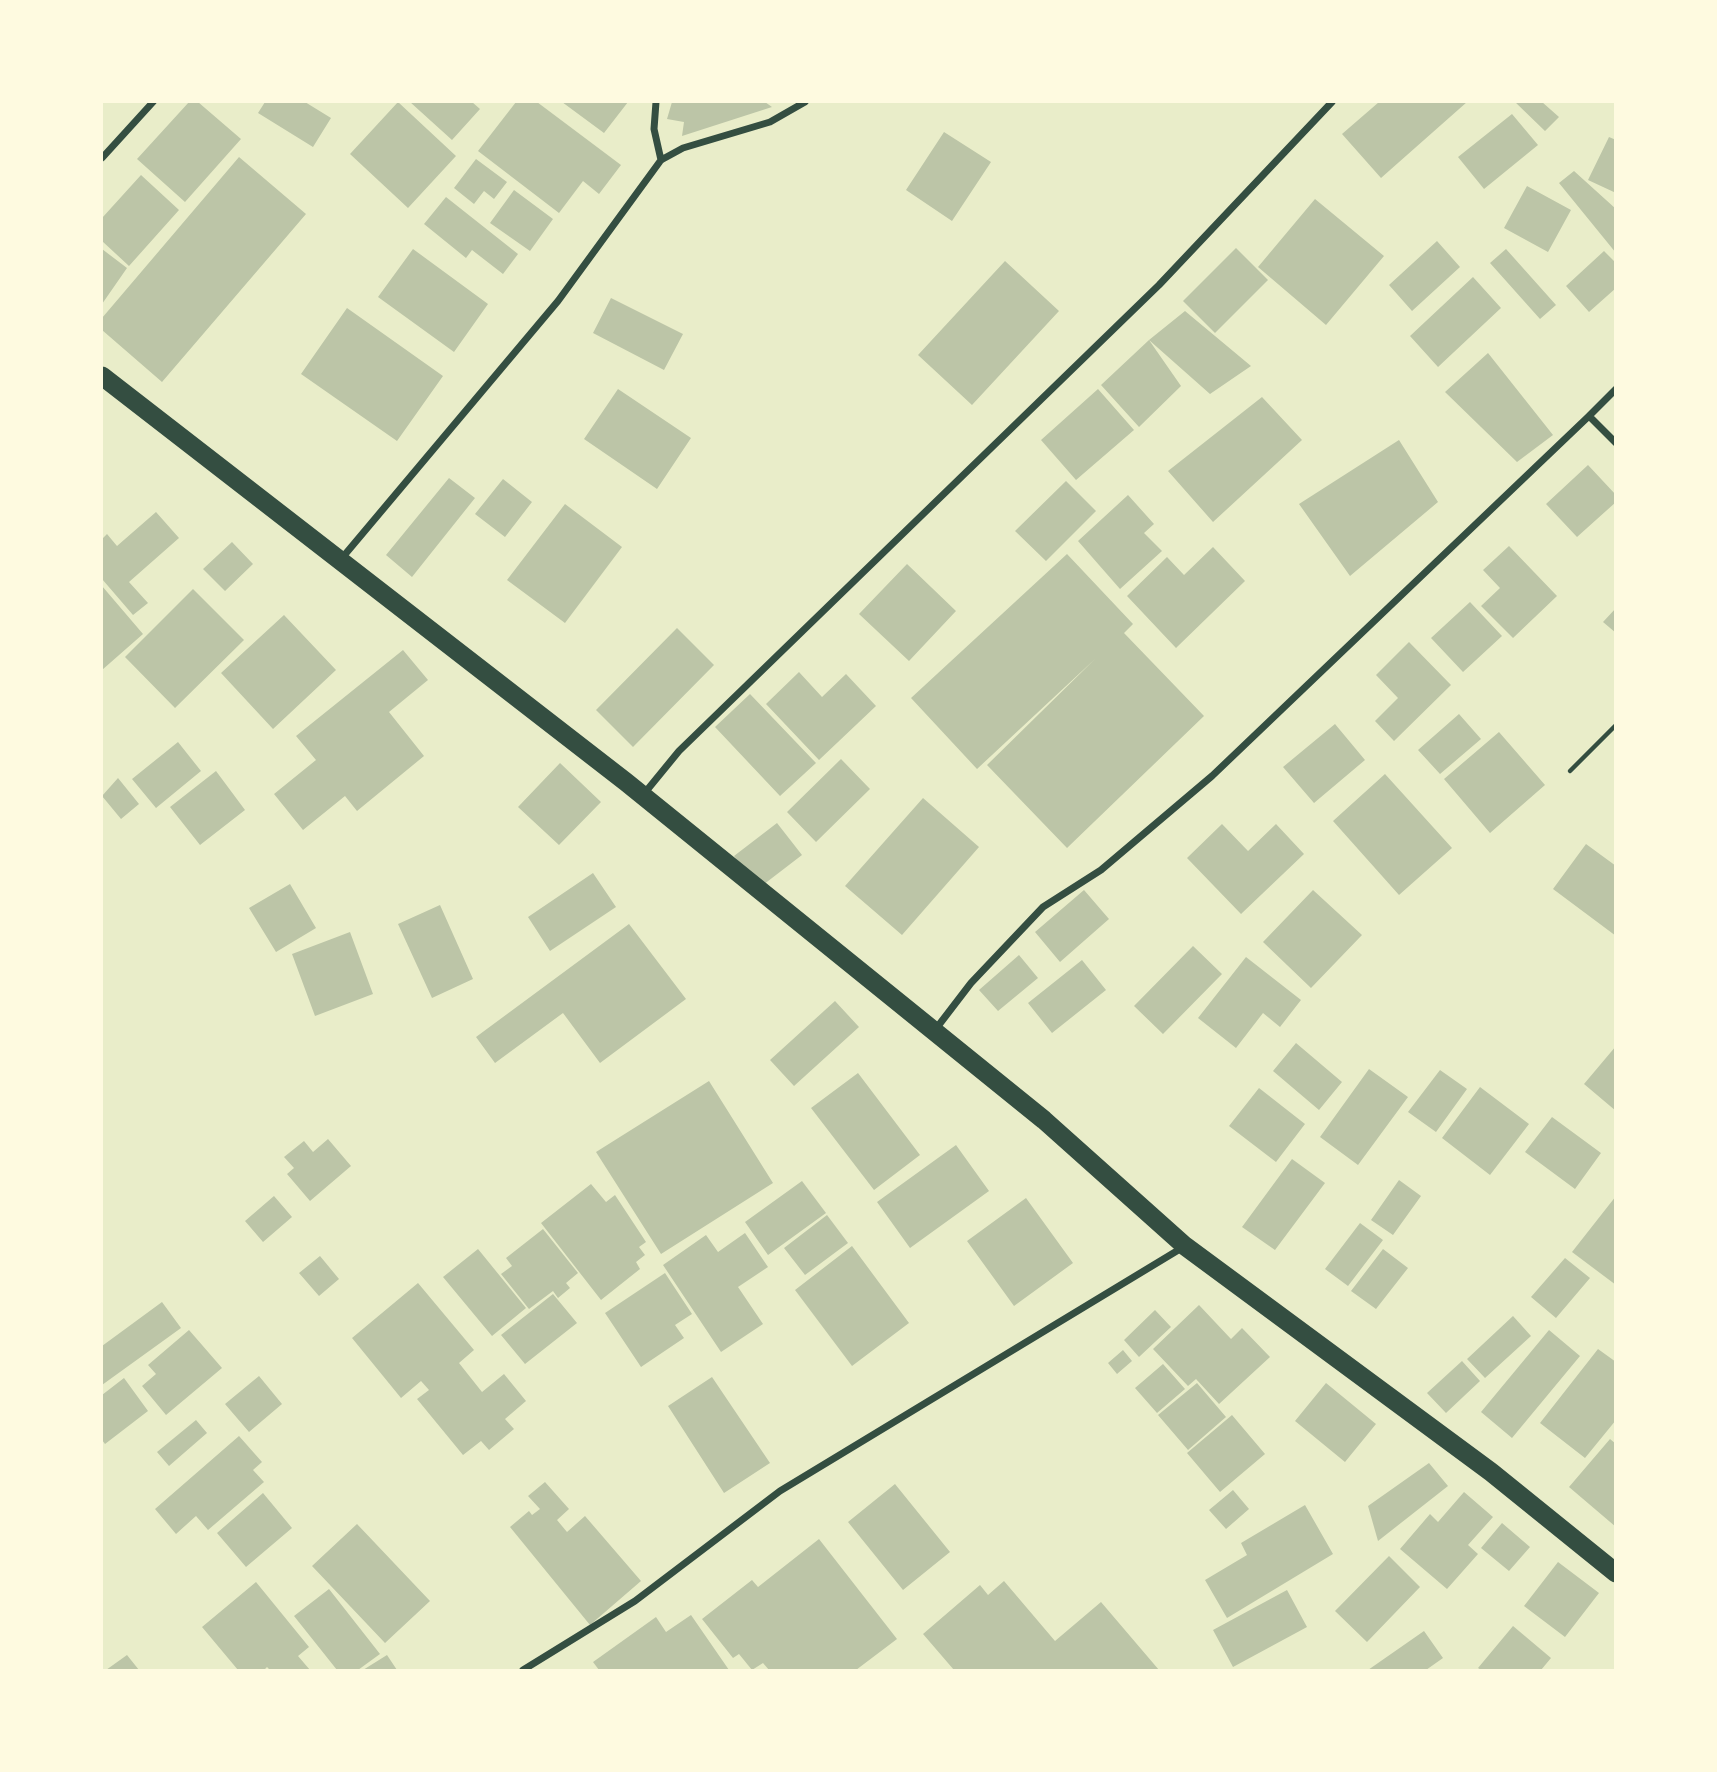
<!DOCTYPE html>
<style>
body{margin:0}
#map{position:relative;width:1717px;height:1772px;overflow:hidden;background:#e9edc9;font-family:"Roboto Serif",serif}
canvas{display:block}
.frame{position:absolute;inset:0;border:103px solid #fefae0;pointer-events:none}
</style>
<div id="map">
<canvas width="1717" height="1772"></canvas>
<div class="frame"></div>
</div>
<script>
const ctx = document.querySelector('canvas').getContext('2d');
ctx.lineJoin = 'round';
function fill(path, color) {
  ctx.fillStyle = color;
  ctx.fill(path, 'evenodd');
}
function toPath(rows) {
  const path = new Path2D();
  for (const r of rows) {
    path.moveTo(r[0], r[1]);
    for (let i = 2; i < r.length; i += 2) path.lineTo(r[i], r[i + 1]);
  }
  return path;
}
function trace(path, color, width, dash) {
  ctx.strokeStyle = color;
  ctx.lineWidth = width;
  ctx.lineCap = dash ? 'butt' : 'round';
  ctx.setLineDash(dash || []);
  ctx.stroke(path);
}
fill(toPath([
 [189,102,198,102,241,139,185,202,137,159],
 [265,102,305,102,331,118,313,147,258,113],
 [398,102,456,156,408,208,350,154],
 [410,102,472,102,480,109,452,140],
 [516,102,537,102,621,165,599,194,583,181,559,213,478,151],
 [562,102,628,102,604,133],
 [672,102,765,102,772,107,682,136,684,122,667,119],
 [1379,102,1467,102,1381,178,1342,134],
 [1515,102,1542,102,1559,117,1545,131],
 [1512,114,1538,145,1484,189,1458,157],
 [944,132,991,162,952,221,906,190],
 [1609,137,1616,140,1616,193,1588,180],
 [239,157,306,214,162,382,102,330,102,318],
 [476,159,507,182,494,199,484,191,474,204,454,188],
 [1574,171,1616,209,1616,253,1559,183],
 [141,175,179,210,129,266,102,241,102,218],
 [1527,186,1571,210,1548,252,1504,228],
 [514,190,553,219,530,251,490,223],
 [446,197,518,254,503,274,472,250,466,258,424,224],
 [1315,199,1384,256,1326,325,1258,267],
 [1437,241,1460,267,1412,311,1389,285],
 [1236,248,1268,280,1215,333,1183,301],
 [102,249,127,268,102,304],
 [413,249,488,304,454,352,378,297],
 [1506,249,1556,305,1540,319,1490,263],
 [1604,251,1616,263,1616,288,1589,312,1566,286],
 [1005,261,1059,311,972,405,918,355],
 [1473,277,1501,308,1438,367,1410,336],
 [611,298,683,334,664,370,593,333],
 [347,308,443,376,397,441,301,374],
 [1185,311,1251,366,1210,394,1149,340],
 [1149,340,1181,386,1139,427,1101,385],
 [1488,353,1553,435,1517,462,1445,392],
 [618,389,691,438,657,489,584,439],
 [1098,389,1134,430,1076,480,1041,440],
 [1262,397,1302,440,1213,522,1168,471],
 [1399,440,1438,502,1350,576,1299,504],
 [1588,465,1616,495,1616,502,1577,537,1546,504],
 [449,478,475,498,412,577,386,555],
 [503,479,532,502,505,537,475,514],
 [1066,481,1096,511,1046,561,1015,531],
 [1128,495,1154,524,1144,533,1162,551,1120,589,1078,541],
 [565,504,622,547,565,623,507,580],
 [156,512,179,538,129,582,148,603,133,615,102,579,102,539,107,534,117,546],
 [232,542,253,564,225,591,203,569],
 [1509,546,1557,596,1513,638,1481,606,1500,588,1483,570],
 [1213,547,1245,581,1176,648,1127,596,1167,557,1184,575],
 [1067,554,1133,624,1124,633,1204,716,1067,848,987,765,1095,659,977,769,911,698],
 [907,564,956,611,909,661,859,614],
 [102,586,143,634,102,670],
 [193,589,244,640,175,708,125,657],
 [1470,602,1502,636,1463,672,1431,638],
 [1616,608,1616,633,1603,622],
 [284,615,336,670,273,729,221,673],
 [677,628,714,665,633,747,596,710],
 [1409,642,1451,685,1394,741,1375,721,1398,698,1376,675],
 [403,650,428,680,389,712,424,756,357,811,345,796,303,830,274,794,316,760,296,736],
 [799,672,822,697,846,674,876,706,819,760,766,704],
 [750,694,816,763,780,796,715,727],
 [1459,714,1481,739,1440,774,1418,750],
 [1335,724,1365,760,1314,803,1283,767],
 [1499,732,1545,785,1490,833,1444,779],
 [178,742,201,771,156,808,132,779],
 [841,759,870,789,816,842,787,812],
 [560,763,601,802,559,845,518,807],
 [216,771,245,810,200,845,170,807],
 [1385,774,1452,848,1399,895,1333,821],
 [118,778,139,804,121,819,102,796],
 [923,798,979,847,902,935,845,886],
 [777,823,802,855,759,888,734,856],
 [1222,824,1248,851,1276,824,1304,854,1241,914,1187,858],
 [1586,844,1616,866,1616,936,1553,889],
 [593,873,616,907,550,951,528,917],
 [290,884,316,928,276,952,249,908],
 [1084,890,1109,919,1060,962,1035,932],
 [1313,890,1362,935,1311,988,1263,942],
 [440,905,473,979,432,998,398,924],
 [629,924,686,999,600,1063,563,1013,495,1063,476,1037],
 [350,932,373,994,315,1016,292,954],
 [1193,946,1222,974,1163,1034,1134,1006],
 [1019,955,1038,978,998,1011,979,990],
 [1246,957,1301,1000,1280,1027,1263,1013,1236,1048,1198,1018],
 [1082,960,1106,990,1052,1033,1028,1003],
 [835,1001,859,1027,794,1086,770,1060],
 [1296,1043,1342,1082,1319,1110,1273,1071],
 [1616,1046,1616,1111,1584,1084],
 [1369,1069,1408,1097,1358,1165,1320,1137],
 [1440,1070,1467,1089,1436,1132,1408,1112],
 [858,1073,920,1155,874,1190,811,1108],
 [709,1081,773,1183,661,1254,596,1152],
 [1480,1087,1529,1124,1490,1175,1442,1138],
 [1259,1088,1305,1124,1276,1162,1229,1126],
 [1552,1117,1601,1153,1575,1189,1525,1152],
 [328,1139,351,1166,310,1201,287,1174,294,1168,284,1157,304,1141,313,1152],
 [956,1145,989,1191,910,1248,877,1202],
 [1292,1159,1325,1183,1275,1250,1242,1227],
 [1399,1180,1421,1196,1393,1235,1371,1220],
 [802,1181,826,1213,768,1255,745,1222],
 [591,1184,606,1202,615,1195,646,1242,639,1247,645,1255,636,1262,640,1269,601,1300,541,1223],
 [274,1196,292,1217,263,1242,245,1221],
 [1616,1196,1616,1285,1572,1252],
 [1026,1198,1073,1263,1014,1306,967,1241],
 [827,1215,848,1243,805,1275,784,1248],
 [1360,1223,1383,1240,1348,1286,1325,1269],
 [543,1229,578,1273,566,1283,570,1288,558,1298,553,1291,529,1309,501,1274,512,1266,506,1258],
 [745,1233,768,1267,738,1287,763,1324,721,1352,663,1265,706,1235,718,1252],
 [852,1246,909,1323,852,1366,795,1290],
 [478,1249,526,1308,492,1336,443,1277],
 [1383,1249,1408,1268,1376,1309,1351,1291],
 [320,1256,339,1279,319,1296,299,1273],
 [1565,1258,1590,1278,1556,1318,1531,1297],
 [665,1273,692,1314,675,1325,684,1338,641,1367,605,1313],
 [418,1283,474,1350,459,1363,482,1392,504,1374,526,1401,505,1419,514,1429,489,1450,481,1441,463,1455,417,1399,429,1390,421,1381,401,1398,352,1338],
 [553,1294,577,1323,525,1364,501,1335],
 [162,1302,181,1328,102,1385,102,1346],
 [1199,1305,1231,1339,1242,1328,1270,1357,1219,1404,1196,1379,1188,1386,1153,1349],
 [1155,1310,1171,1327,1139,1357,1124,1340],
 [1513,1316,1531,1336,1485,1378,1467,1359],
 [189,1330,222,1368,166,1415,142,1386,156,1374,148,1365],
 [1549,1330,1580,1356,1512,1438,1481,1412],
 [1598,1349,1616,1362,1616,1420,1585,1458,1540,1423],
 [1123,1350,1132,1361,1117,1374,1108,1363],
 [1462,1361,1480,1381,1446,1413,1427,1393],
 [1163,1364,1185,1389,1157,1413,1135,1388],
 [259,1376,282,1404,249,1432,225,1404],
 [712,1377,770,1463,724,1493,668,1406],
 [124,1378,148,1411,105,1444,102,1440,102,1395],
 [1197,1383,1226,1417,1188,1450,1158,1415],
 [1326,1383,1376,1424,1345,1462,1295,1421],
 [1232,1415,1265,1454,1220,1492,1187,1453],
 [196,1420,207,1433,169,1466,157,1452],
 [239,1436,262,1462,253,1470,264,1482,208,1530,196,1516,176,1534,155,1509],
 [1610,1439,1616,1444,1616,1527,1569,1487],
 [1429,1463,1448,1486,1378,1541,1368,1506],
 [545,1482,569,1509,557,1520,567,1532,585,1516,641,1581,590,1625,510,1527,529,1511,532,1515,540,1509,528,1496],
 [895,1484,950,1552,903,1590,848,1522],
 [1233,1490,1249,1509,1226,1529,1209,1510],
 [1464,1492,1493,1517,1468,1545,1478,1554,1447,1589,1400,1549,1430,1514,1438,1522],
 [263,1493,292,1528,246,1567,217,1533],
 [1305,1505,1333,1554,1227,1618,1205,1580,1247,1555,1241,1543],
 [1502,1523,1530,1547,1509,1571,1481,1548],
 [357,1524,430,1601,385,1643,312,1566],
 [819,1539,897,1639,856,1670,769,1670,763,1663,752,1670,739,1654,733,1658,702,1619,752,1580,758,1587],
 [1389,1556,1420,1587,1367,1642,1335,1611],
 [1558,1562,1599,1593,1565,1637,1524,1606],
 [1004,1581,1055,1641,1101,1602,1159,1670,954,1670,923,1634,980,1585,988,1595],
 [256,1582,309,1647,298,1656,310,1670,270,1670,267,1667,264,1670,238,1670,202,1627],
 [329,1589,380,1654,358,1670,337,1670,294,1616],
 [1287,1590,1307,1627,1233,1667,1213,1630],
 [691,1615,729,1670,599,1670,593,1662,656,1617,666,1632],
 [1513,1626,1551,1658,1541,1670,1481,1670,1478,1668],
 [1424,1631,1443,1658,1426,1670,1368,1670],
 [127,1655,139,1670,106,1670],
 [387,1655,397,1670,363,1670]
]), '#bcc5a7');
trace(toPath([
 [1570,771,1616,725]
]), '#344e41', 4.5);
trace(toPath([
 [656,102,654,129,661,160],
 [102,158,153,102],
 [1589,416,1616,389],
 [342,558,558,301,661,160,683,148,770,122,805,102],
 [643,795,679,751,1159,285,1332,102],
 [935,1030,971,983,1043,907,1101,870,1212,776,1589,416,1616,443],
 [523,1670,635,1601,780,1491,1185,1246]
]), '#344e41', 7);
trace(toPath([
 [102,376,626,782,1044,1120,1185,1246,1491,1472,1616,1573]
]), '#344e41', 19);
</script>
